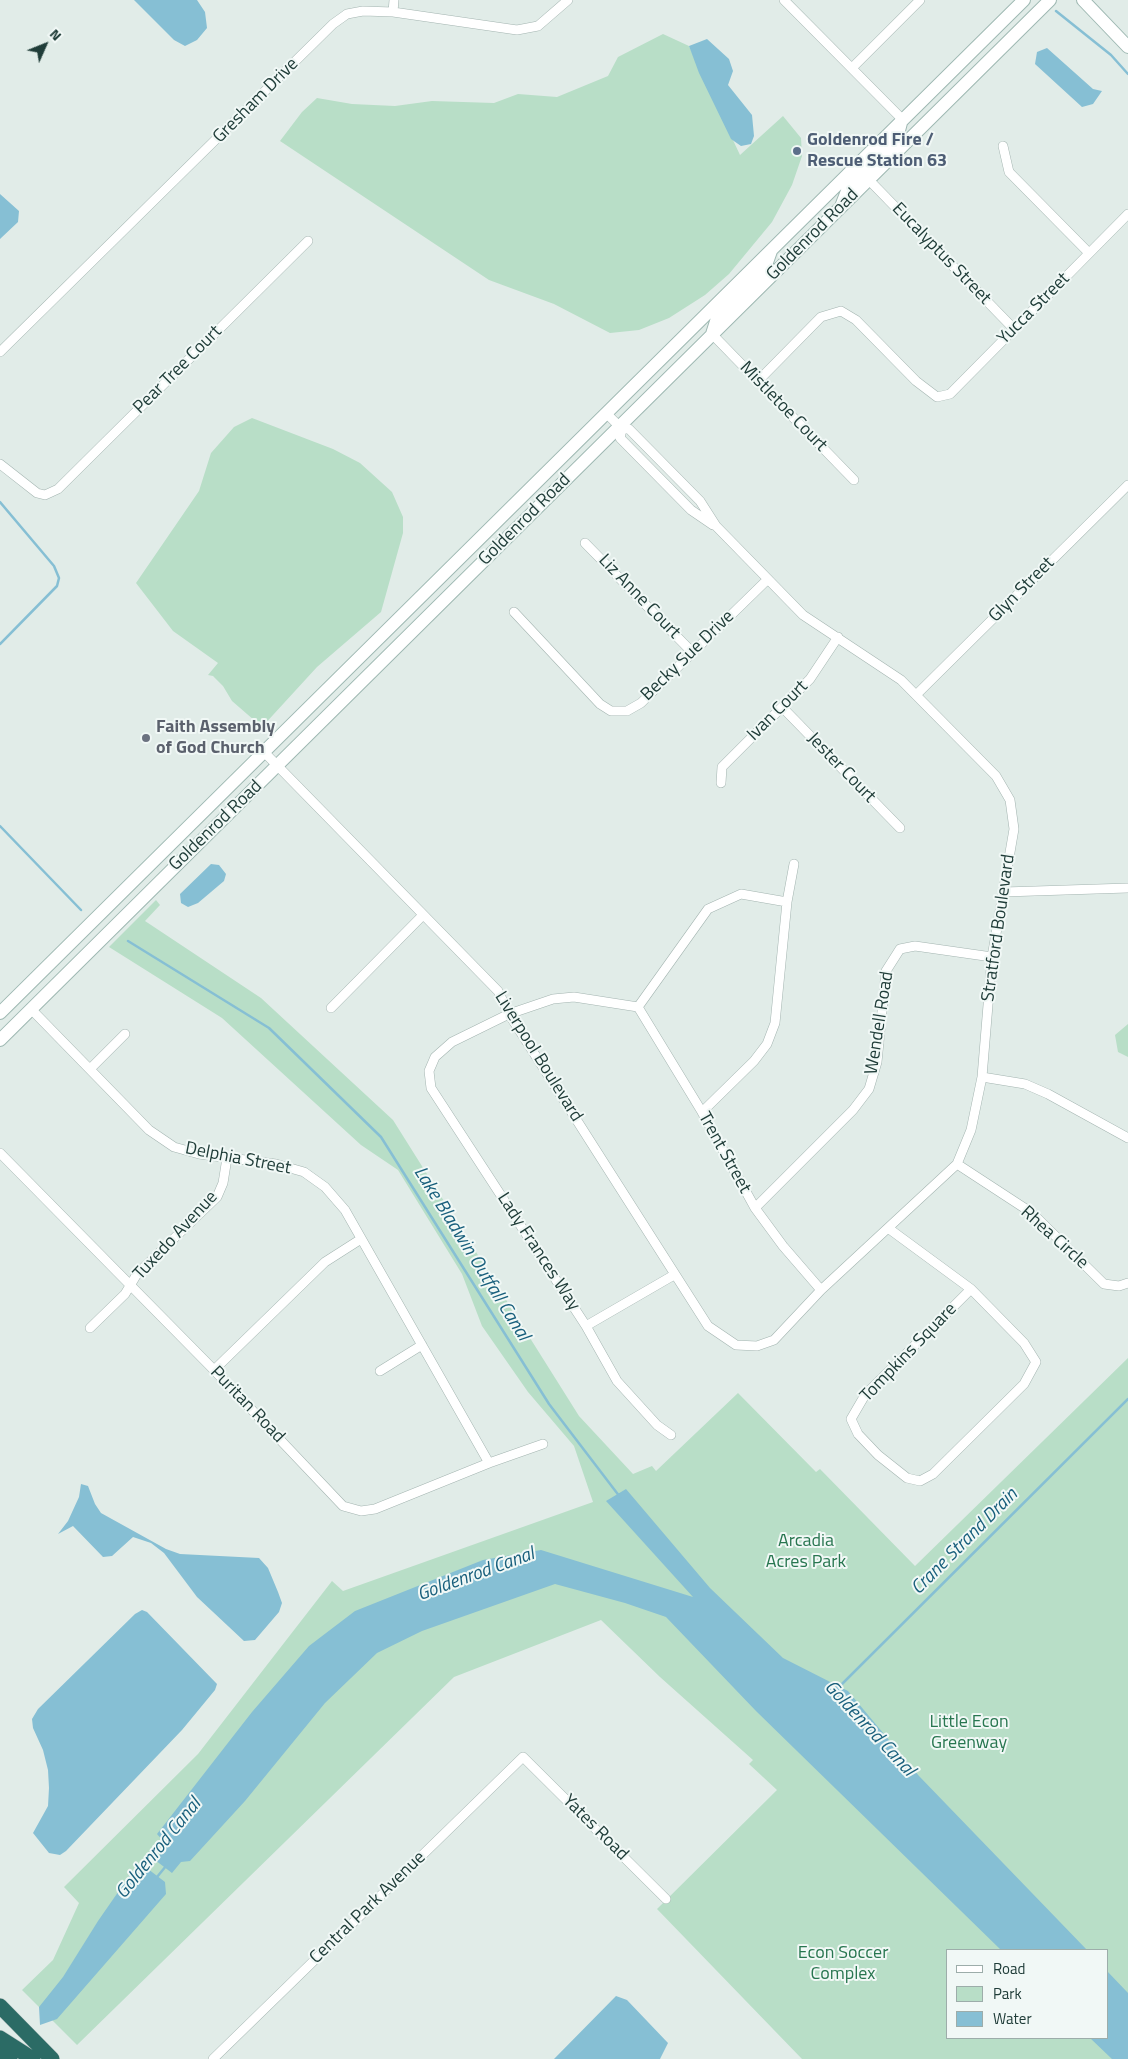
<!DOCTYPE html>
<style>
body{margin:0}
#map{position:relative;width:1128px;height:2059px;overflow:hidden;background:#e1ece8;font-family:"Titillium Web",sans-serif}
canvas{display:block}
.legend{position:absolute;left:946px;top:1949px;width:162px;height:90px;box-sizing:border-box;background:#f1f8f6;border:1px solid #9dadaa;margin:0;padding:6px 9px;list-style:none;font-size:15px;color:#203d39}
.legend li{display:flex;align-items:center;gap:10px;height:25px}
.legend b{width:25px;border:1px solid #9dadaa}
.north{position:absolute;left:20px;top:20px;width:50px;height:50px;-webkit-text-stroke:4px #f1f8f6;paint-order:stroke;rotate:46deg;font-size:14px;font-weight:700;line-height:20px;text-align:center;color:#203d39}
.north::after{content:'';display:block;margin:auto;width:18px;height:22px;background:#203d39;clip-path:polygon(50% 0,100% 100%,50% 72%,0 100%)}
</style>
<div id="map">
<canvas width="1128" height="2059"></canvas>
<ul class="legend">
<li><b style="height:6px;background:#fff"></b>Road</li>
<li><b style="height:14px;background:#b8dec7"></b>Park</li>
<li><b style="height:14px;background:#86bfd4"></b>Water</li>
</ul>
<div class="north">N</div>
</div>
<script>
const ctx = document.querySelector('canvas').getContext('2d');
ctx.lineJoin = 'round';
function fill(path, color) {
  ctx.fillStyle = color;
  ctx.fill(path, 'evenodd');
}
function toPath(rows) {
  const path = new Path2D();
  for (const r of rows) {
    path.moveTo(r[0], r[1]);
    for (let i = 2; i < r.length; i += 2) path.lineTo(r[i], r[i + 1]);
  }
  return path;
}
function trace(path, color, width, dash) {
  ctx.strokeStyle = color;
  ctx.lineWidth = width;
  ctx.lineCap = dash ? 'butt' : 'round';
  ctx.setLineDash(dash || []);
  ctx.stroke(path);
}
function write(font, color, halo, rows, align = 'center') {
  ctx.font = font + ' "Titillium Web",sans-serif';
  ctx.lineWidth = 4;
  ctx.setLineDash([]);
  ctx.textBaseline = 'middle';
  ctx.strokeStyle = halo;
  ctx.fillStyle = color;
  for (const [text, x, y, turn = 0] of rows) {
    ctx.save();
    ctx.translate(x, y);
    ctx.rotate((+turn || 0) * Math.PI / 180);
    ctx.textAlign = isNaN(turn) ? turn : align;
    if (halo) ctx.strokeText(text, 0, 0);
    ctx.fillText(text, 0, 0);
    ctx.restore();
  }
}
fill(toPath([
 [663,34,689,46,740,155,783,116,801,138,802,156,792,185,772,222,729,274,705,295,669,318,639,330,610,333,554,304,489,280,280,141,302,112,317,98,352,104,395,106,432,101,494,103,518,94,557,97,608,76,618,57],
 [252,418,333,449,360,463,392,492,403,517,403,533,381,612,317,667,262,727,232,701,223,686,213,676,208,675,218,663,173,631,136,583,199,491,211,453,234,427],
 [156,900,160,905,145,921,261,998,393,1120,579,1416,633,1474,652,1466,656,1471,738,1393,816,1472,820,1469,915,1566,1128,1358,1128,2059,802,2059,657,1909,777,1790,749,1764,753,1760,660,1677,601,1620,454,1677,77,2045,22,1990,53,1960,79,1903,64,1887,198,1754,332,1581,343,1591,593,1502,574,1446,528,1392,482,1326,462,1274,398,1170,361,1145,222,1018,109,947],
 [947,1950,1107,1950,1107,2038,947,2038],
 [1128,1024,1128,1057,1118,1052,1115,1035]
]), '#b8dec7');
fill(toPath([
 [134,0,197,0,205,12,207,28,197,40,185,46,174,40],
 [707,39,729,59,733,71,728,85,752,115,754,136,751,144,741,146,731,139,699,73,689,46],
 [1047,48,1093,89,1102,91,1093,104,1082,107,1035,64,1037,52],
 [0,194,19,211,18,222,0,239],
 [211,864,219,865,226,874,224,881,198,903,188,907,181,903,180,894],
 [81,1484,88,1486,95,1504,101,1513,166,1549,180,1554,259,1558,268,1568,278,1592,282,1603,279,1612,255,1640,244,1641,197,1597,164,1553,151,1543,133,1537,112,1556,103,1557,73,1526,58,1534,68,1521,79,1497],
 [626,1489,710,1588,783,1658,848,1691,919,1776,1087,1950,1001,1950,756,1711,666,1617,625,1603,555,1584,422,1631,377,1653,325,1703,245,1801,190,1861,181,1862,172,1873,155,1860,165,1849,165,1843,157,1834,252,1712,309,1646,355,1611,483,1560,541,1550,693,1597,606,1501],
 [142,1610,147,1612,217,1684,215,1690,182,1730,66,1851,60,1855,49,1853,33,1833,48,1806,49,1788,48,1770,43,1750,33,1728,32,1719,38,1709,135,1614],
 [148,1869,165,1882,166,1894,57,2019,40,2025,39,2007,63,1977,98,1921,132,1872],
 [1107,1971,1128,1993,1128,2059,1112,2059,1090,2038,1107,2038],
 [616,1996,627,2000,668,2043,660,2059,554,2059]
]), '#86bfd4');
trace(toPath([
 [1056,11,1111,55,1128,74],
 [0,502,54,566,59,578,57,586,0,644],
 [0,826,81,910],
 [128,941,269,1028,381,1137,549,1404,620,1497],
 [838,1688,1128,1399],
 [157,1877,166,1866]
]), '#86bfd4', 2.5);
const street = toPath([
 [784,0,902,119],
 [393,12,394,0],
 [852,68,920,0],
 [1003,146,1009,172,1089,253],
 [869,180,1013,328],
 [712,334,854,480],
 [0,352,333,24,347,14,363,11,393,12,517,30,538,26,568,0],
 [758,381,821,317,841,311,856,320,916,381,937,397,950,394,1128,214],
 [622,429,620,438,691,510,713,525],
 [0,464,37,493,45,495,58,489,308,241],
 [585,543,692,652],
 [514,612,600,704,611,711,627,711,641,703,768,579],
 [916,695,1128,485],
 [782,707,900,828],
 [264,752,498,991,509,1014,708,1326,736,1345,757,1346,774,1340,821,1290,957,1164,971,1130,982,1077,992,957,1014,829,1010,800,996,776,901,680,803,615,716,526,700,501,629,429,622,429,606,413],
 [721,783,722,767,810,679,838,637],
 [1004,892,1128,888],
 [638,1007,702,1112,755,1208,783,1246,821,1290],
 [331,1008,423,915],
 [31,1009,149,1130,174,1147,199,1154,276,1164,304,1172,325,1187,345,1210,489,1463],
 [90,1069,125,1034],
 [982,1077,1025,1084,1048,1094,1128,1138],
 [702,1112,754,1061,767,1044,775,1023,787,902,794,864],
 [0,1153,214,1370,343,1506,361,1511,375,1509,489,1463,543,1444],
 [957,1164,1032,1213,1104,1284,1119,1286,1128,1283],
 [755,1208,853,1110,869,1089,877,1062,886,971,900,949,915,946,992,957],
 [888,1228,971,1289,1024,1343,1036,1362,1024,1384,933,1474,920,1481,907,1478,878,1455,858,1434,851,1419,865,1395,971,1289],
 [586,1326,674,1275],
 [90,1328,125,1294,137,1274,217,1197,223,1183,227,1158],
 [214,1370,325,1262,361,1239],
 [380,1371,422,1345],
 [671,1435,657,1425,617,1381,586,1326,431,1088,429,1071,435,1057,452,1042,509,1014,553,999,574,997,638,1007,708,909,741,894,787,902],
 [213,2059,523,1757,666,1899]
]);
const secondary = toPath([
 [1083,0,1128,47],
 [842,204,849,186,897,138,902,119],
 [712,334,718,315,765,268,771,251],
 [0,1013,1024,0],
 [0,1040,1050,0]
]);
const highway = toPath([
 [0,2006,52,2059],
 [0,2038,33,2059],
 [0,2048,10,2059]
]);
trace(street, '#a3b4b0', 10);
trace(secondary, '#9eb8b2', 14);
trace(highway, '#c1c9c8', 16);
trace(street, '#fff', 9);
trace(secondary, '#fff', 12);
trace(highway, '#2b6b65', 15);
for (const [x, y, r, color] of [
 [797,151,5,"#5c6f8a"],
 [146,738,5,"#6b7280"]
]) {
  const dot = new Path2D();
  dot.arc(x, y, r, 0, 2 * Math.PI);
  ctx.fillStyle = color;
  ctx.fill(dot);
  trace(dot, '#f1f8f6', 2);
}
write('18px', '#203d39', '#f1f8f6', [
 ["Gresham Drive",256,101,-45],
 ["Goldenrod Road",813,235,-45],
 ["Eucalyptus Street",941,254,46],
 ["Yucca Street",1034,309,-45],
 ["Pear Tree Court",178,370,-45],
 ["Mistletoe Court",783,407,46],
 ["Goldenrod Road",525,520,-45],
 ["Glyn Street",1022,590,-45],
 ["Liz Anne Court",639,597,46],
 ["Becky Sue Drive",688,656,-44],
 ["Ivan Court",778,711,-45],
 ["Jester Court",841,768,46],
 ["Goldenrod Road",216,826,-44],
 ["Stratford Boulevard",999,928,-82],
 ["Wendell Road",880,1023,-81],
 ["Liverpool Boulevard",538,1057,58],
 ["Trent Street",724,1153,61],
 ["Delphia Street",238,1159,11],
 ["Tuxedo Avenue",176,1236,-47],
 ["Rhea Circle",1054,1238,42],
 ["Lady Frances Way",538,1252,57],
 ["Tompkins Square",909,1353,-46],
 ["Puritan Road",247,1405,46],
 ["Yates Road",595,1828,45],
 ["Central Park Avenue",368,1908,-44]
]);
write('bold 18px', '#4e5e75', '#f1f8f6', [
 ["Goldenrod Fire /",807,141],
 ["Rescue Station 63",807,162]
], 'left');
write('bold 18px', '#5b616d', '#f1f8f6', [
 ["Faith Assembly",156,728],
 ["of God Church",156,749]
], 'left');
write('18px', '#287650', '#f1f8f6', [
 ["Arcadia",806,1542],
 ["Acres Park",806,1563],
 ["Little Econ",969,1723],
 ["Greenway",969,1744],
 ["Econ Soccer",843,1954],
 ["Complex",843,1975]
]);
write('italic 19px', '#185f7c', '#f1f8f6', [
 ["Lake Bladwin Outfall Canal",471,1254,58],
 ["Crane Strand Drain",965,1542,-45],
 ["Goldenrod Canal",476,1575,-20],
 ["Goldenrod Canal",869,1729,47],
 ["Goldenrod Canal",159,1849,-51]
]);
</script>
